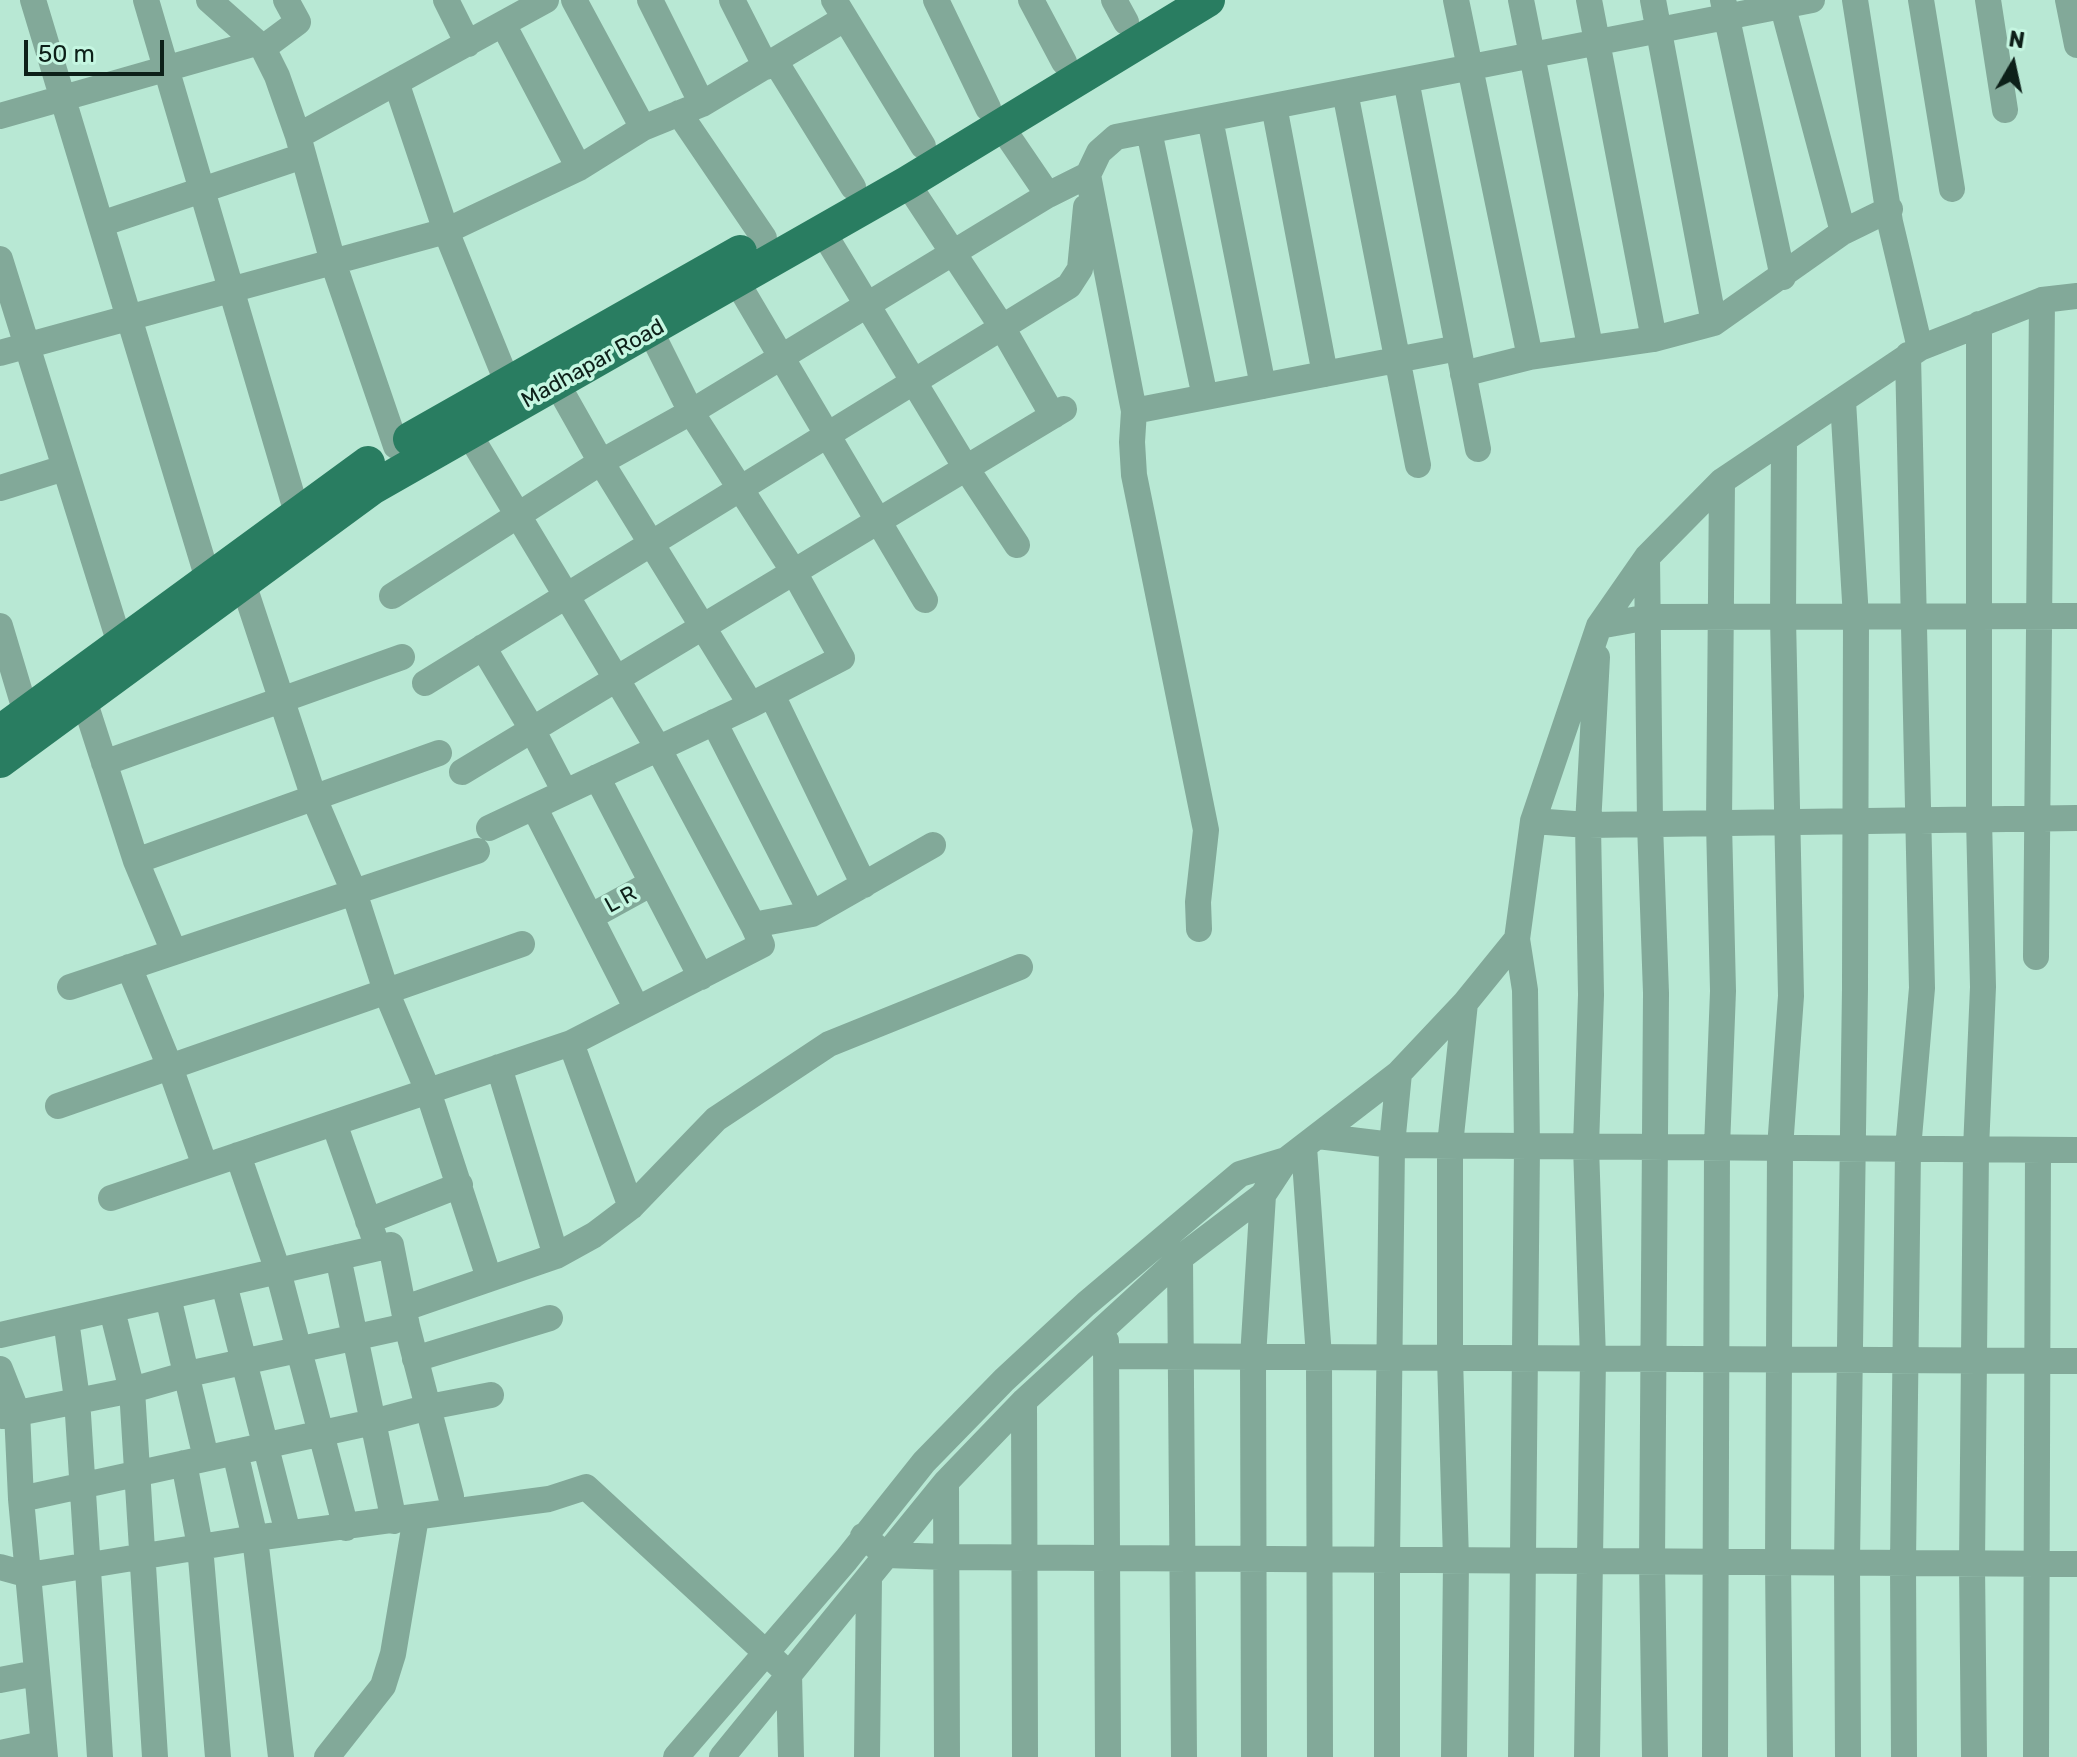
<!DOCTYPE html>
<style>
body{margin:0}
#map{position:relative;width:2077px;height:1757px;overflow:hidden;background:#b8e8d4;font-family:Rubik,sans-serif}
canvas{display:block}
.north{position:absolute;left:1973px;top:24px;width:80px;height:80px;-webkit-text-stroke:6px #c5f6e1;paint-order:stroke;rotate:9deg;font-size:22px;font-weight:700;line-height:32px;text-align:center;color:#0d2019}
.north::after{content:'';display:block;margin:auto;width:28px;height:36px;background:#0d2019;clip-path:polygon(50% 0,100% 100%,50% 72%,0 100%)}
.scale{position:absolute;left:24px;top:40px;width:140px;height:36px;box-sizing:border-box;border:4px solid #0d2019;border-top:0;padding-left:10px;font-size:24px;line-height:28px;white-space:nowrap;color:#0d2019;-webkit-text-stroke:6px #c5f6e1;paint-order:stroke}
</style>
<div id="map">
<canvas width="2077" height="1757"></canvas>
<div class="north">N</div>
<div class="scale">50 m</div>
</div>
<script>
const ctx = document.querySelector('canvas').getContext('2d');
ctx.lineJoin = 'round';
function toPath(rows) {
  const path = new Path2D();
  for (const r of rows) {
    path.moveTo(r[0], r[1]);
    for (let i = 2; i < r.length; i += 2) path.lineTo(r[i], r[i + 1]);
  }
  return path;
}
function trace(path, color, width, dash) {
  ctx.strokeStyle = color;
  ctx.lineWidth = width;
  ctx.lineCap = dash ? 'butt' : 'round';
  ctx.setLineDash(dash || []);
  ctx.stroke(path);
}
function write(font, color, halo, rows, align = 'center') {
  ctx.font = font + ' Rubik,sans-serif';
  ctx.lineWidth = 7;
  ctx.setLineDash([]);
  ctx.textBaseline = 'middle';
  ctx.strokeStyle = halo;
  ctx.fillStyle = color;
  for (const [text, x, y, turn = 0] of rows) {
    ctx.save();
    ctx.translate(x, y);
    ctx.rotate((+turn || 0) * Math.PI / 180);
    ctx.textAlign = isNaN(turn) ? turn : align;
    if (halo) ctx.strokeText(text, 0, 0);
    ctx.fillText(text, 0, 0);
    ctx.restore();
  }
}
trace(toPath([
 [33,0,208,579],
 [146,0,297,513],
 [209,0,263,48,277,76,298,136,333,262,396,446],
 [446,0,468,44],
 [574,0,643,128],
 [650,0,702,104],
 [732,0,766,67],
 [834,0,923,146],
 [936,0,988,108],
 [1031,0,1064,62],
 [1114,0,1126,22],
 [1456,0,1530,357],
 [1521,0,1590,346],
 [1589,0,1654,339],
 [1653,0,1714,323],
 [1723,0,1783,277],
 [1781,0,1843,232],
 [1855,0,1890,222,1920,348],
 [1921,0,1952,189],
 [1988,0,2005,110],
 [2068,0,2077,45],
 [503,24,579,168],
 [263,48,298,22,286,0],
 [775,61,853,187],
 [1406,80,1478,449],
 [396,82,446,231,508,384],
 [1345,92,1418,465],
 [1274,106,1325,374],
 [679,113,764,238],
 [0,116,256,43],
 [1210,119,1263,386],
 [1001,126,1048,195],
 [1149,131,1205,397],
 [298,136,546,0],
 [907,183,1002,327,1053,416],
 [101,224,303,156],
 [823,232,966,468,1017,545],
 [0,259,120,644],
 [737,282,925,600],
 [0,353,446,231,579,168,643,128,702,104,844,19],
 [1463,374,1530,357,1654,339,1714,323,1843,232,1890,209],
 [557,384,601,462,751,705],
 [1843,401,1856,618,1855,988,1847,1563,1848,1757],
 [1134,411,1458,348],
 [469,434,658,748,753,925],
 [0,488,64,468],
 [1647,557,1650,824,1656,993,1652,1562,1655,1757],
 [243,583,314,798,354,892,386,991,428,1091,489,1278],
 [392,596,601,462,691,412,1048,195,1088,175],
 [0,626,26,713],
 [1599,626,1649,617,2077,616],
 [483,647,532,729,565,792],
 [425,683,1069,286,1080,269,1086,207],
 [772,695,864,885],
 [84,700,136,861,174,952],
 [714,722,812,914],
 [104,763,402,657],
 [462,772,1064,409],
 [597,777,701,977],
 [534,807,637,1009],
 [1533,821,1588,825,2077,818],
 [489,828,751,705,842,658,794,572,691,412,651,332],
 [136,861,439,753],
 [590,917,652,883],
 [1199,929,1198,902,1206,830,1134,475,1132,442,1134,411,1088,175,1099,152,1116,137,1812,0],
 [1517,939,1525,990,1527,1147,1521,1757],
 [2036,957,2042,300],
 [129,967,170,1067,205,1166],
 [70,987,477,851],
 [571,1043,631,1207],
 [499,1067,556,1256],
 [58,1106,522,944],
 [334,1123,378,1248],
 [1318,1136,1392,1145,2077,1150],
 [1304,1147,1319,1357,1320,1757],
 [238,1155,278,1271,346,1528],
 [111,1198,571,1043,762,945,753,925,812,914,933,845],
 [368,1221,460,1185],
 [338,1257,394,1521],
 [1180,1258,1184,1757],
 [224,1284,288,1533],
 [168,1297,206,1458],
 [405,1308,556,1256,594,1235,631,1207,716,1119,829,1044,1020,967],
 [112,1310,132,1390,155,1757],
 [66,1320,77,1399,100,1757],
 [0,1335,391,1245,407,1326,451,1496],
 [1106,1341,1108,1757],
 [1106,1356,2077,1361],
 [415,1359,550,1318],
 [0,1369,17,1412,21,1499,45,1757],
 [1024,1401,1025,1757],
 [0,1412,3,1416,132,1390,188,1374,407,1326],
 [235,1452,255,1538,281,1757],
 [184,1463,200,1546,218,1757],
 [946,1482,947,1757],
 [21,1499,373,1422,429,1407,491,1395],
 [863,1536,886,1555,947,1557,2077,1564],
 [0,1567,29,1575,255,1538,549,1499,586,1487,789,1674,791,1757],
 [0,1680,36,1673],
 [0,1753,43,1744],
 [327,1757,383,1686,393,1654,416,1517],
 [676,1757,846,1560,924,1462,1004,1380,1086,1304,1240,1174,1286,1160,1399,1073,1465,1003,1517,939,1533,821,1599,626,1647,557,1722,481,1920,348,2042,300,2077,296],
 [722,1757,946,1482,1024,1401,1180,1258,1263,1195,1286,1160],
 [867,1757,869,1577],
 [1254,1757,1253,1357,1263,1195],
 [1387,1757,1387,1560,1392,1145,1399,1073],
 [1454,1757,1456,1560,1450,1358,1450,1145,1465,1003],
 [1587,1757,1593,1359,1586,1146,1591,995,1588,825,1597,657],
 [1715,1757,1717,1147,1723,991,1719,823,1722,481],
 [1780,1757,1778,1562,1780,1148,1791,996,1783,618,1784,441],
 [1904,1757,1903,1563,1908,1149,1922,988,1908,355],
 [1974,1757,1972,1564,1976,1149,1983,987,1979,819,1979,324],
 [2036,1757,2038,1150]
]), '#82a999', 26);
trace(toPath([
 [410,439,740,252],
 [0,732,368,463],
 [0,761,372,488,907,183,1208,0]
]), '#297d61', 34);
write('22px', '#0d2019', '#c5f6e1', [
 ["Madhapar Road",593,364,-29],
 ["L R",621,900,-29]
]);
</script>
